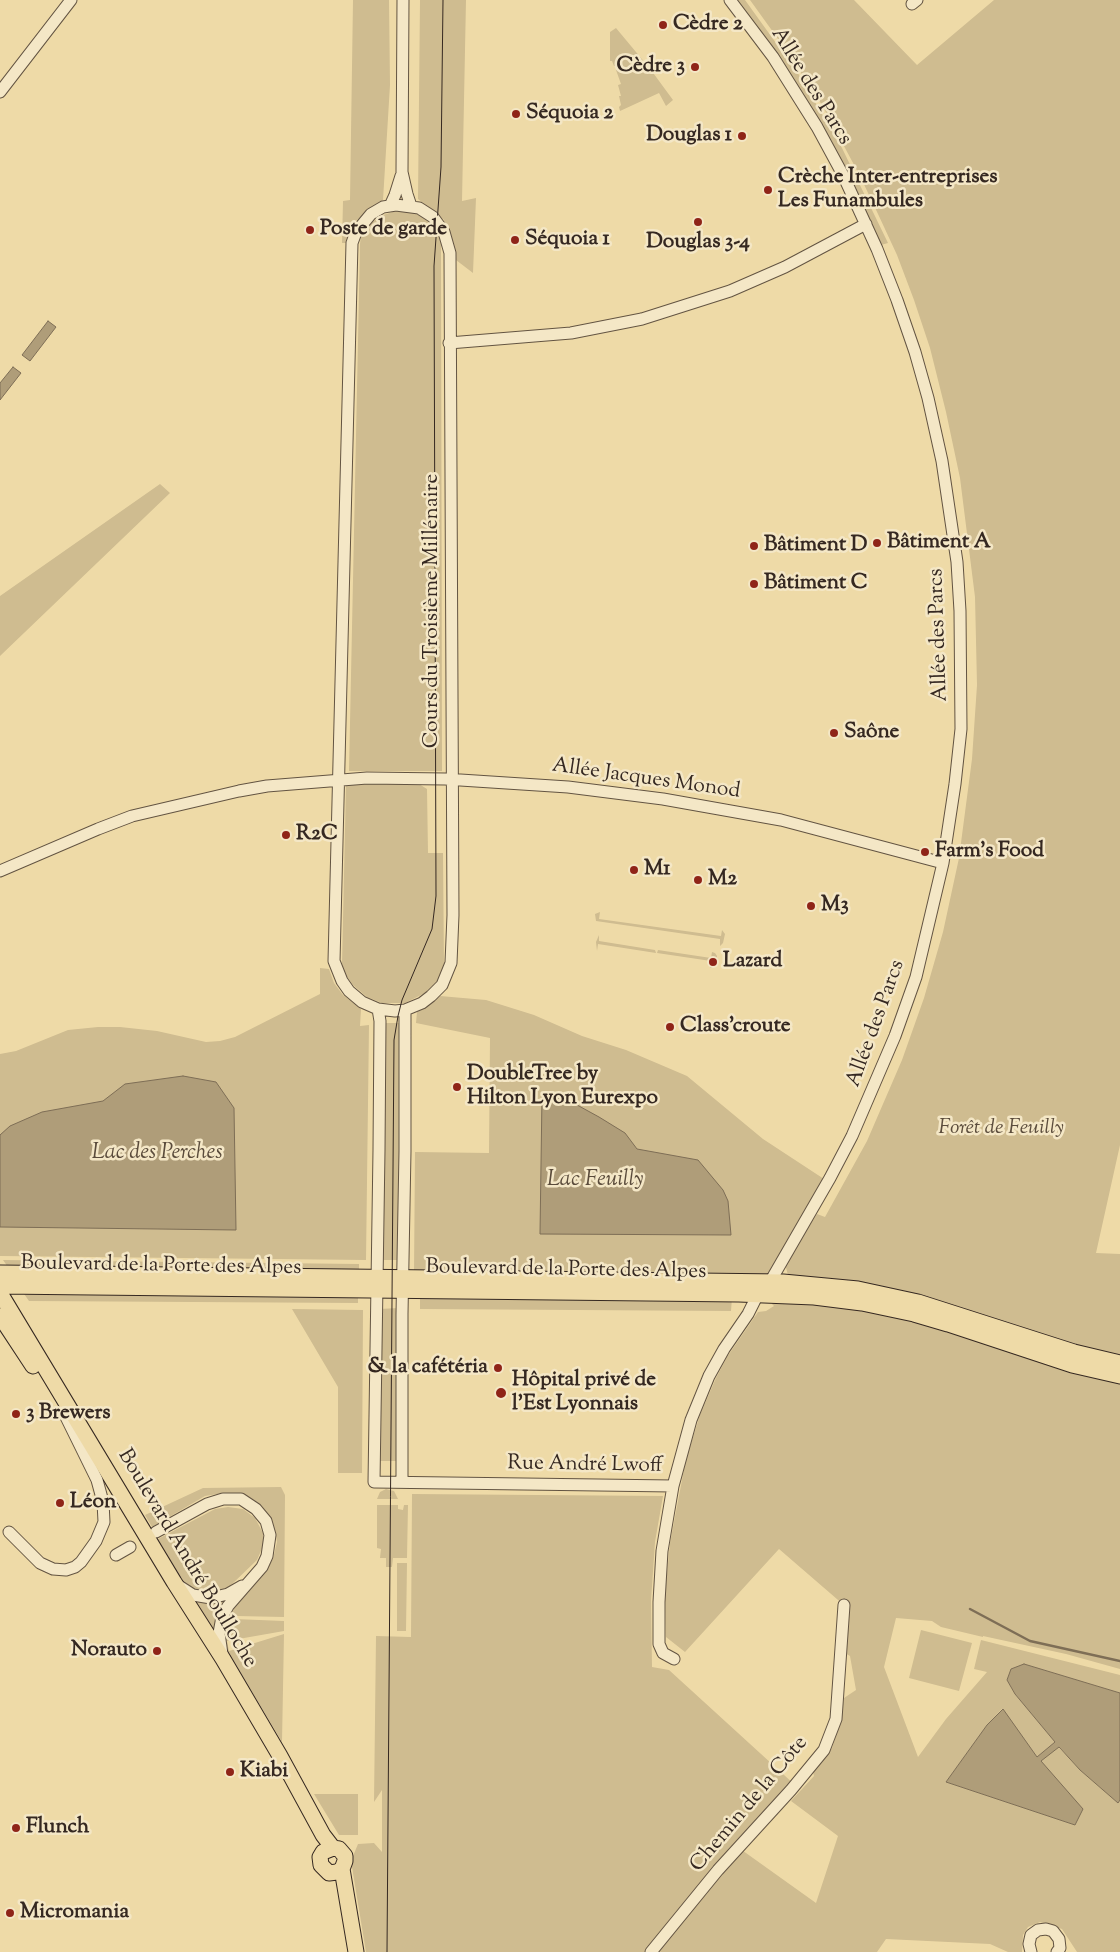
<!DOCTYPE html>
<meta charset="utf-8">
<style>
body{margin:0}
canvas{display:block;background:#eedaa7}
</style>
<canvas width="1120" height="1952"></canvas>
<script>
const ctx = document.querySelector('canvas').getContext('2d');
ctx.lineJoin = 'round';
function fill(path, color) {
  ctx.fillStyle = color;
  ctx.fill(path, 'evenodd');
}
function toPath(rows) {
  const path = new Path2D();
  for (const r of rows) {
    path.moveTo(r[0], r[1]);
    for (let i = 2; i < r.length; i += 2) path.lineTo(r[i], r[i + 1]);
  }
  return path;
}
function trace(path, color, width, dash) {
  ctx.strokeStyle = color;
  ctx.lineWidth = width;
  ctx.lineCap = dash ? 'butt' : 'round';
  ctx.setLineDash(dash || []);
  ctx.stroke(path);
}
function write(font, color, halo, rows, align = 'center') {
  ctx.font = font + ' "Sorts Mill Goudy",serif';
  ctx.lineWidth = 5;
  ctx.setLineDash([]);
  ctx.textBaseline = 'middle';
  ctx.strokeStyle = halo;
  ctx.fillStyle = color;
  for (const [text, x, y, turn = 0] of rows) {
    ctx.save();
    ctx.translate(x, y);
    ctx.rotate((+turn || 0) * Math.PI / 180);
    ctx.textAlign = isNaN(turn) ? turn : align;
    if (halo) ctx.strokeText(text, 0, 0);
    ctx.fillText(text, 0, 0);
    ctx.restore();
  }
}
fill(toPath([
 [353,0,389,0,390,85,383,200,353,223,346,243,342,243,343,201,350,200],
 [420,0,466,0,462,201,476,198,473,273,456,260,444,220,418,199],
 [735,0,745,0,799,75,842,148,888,243,881,245],
 [750,0,854,0,917,65,994,0,1120,0,1120,1145,1096,1253,1120,1254,1120,1359,788,1275,785,1264,817,1214,825,1217,867,1141,902,1060,924,998,943,932,959,858,972,759,977,685,975,597,960,478,946,412,930,348,914,300,897,255,878,214,860,176,822,105,786,50],
 [616,28,651,70,673,100,666,106,659,93,620,111,619,107,621,105,619,96,621,96,618,85,621,84,616,70,619,69,618,65,614,66,612,61,610,61,610,32],
 [396,211,410,212,420,215,430,223,438,233,441,242,442,771,349,771,360,244,361,235,369,224,383,215],
 [160,484,170,493,0,656,0,596],
 [349,784,419,784,427,789,428,853,443,853,444,968,437,981,425,993,405,1003,382,1003,367,997,353,985,345,974,342,964,346,786],
 [600,912,599,919,721,936,722,930,725,934,723,943,720,946,720,939,596,921,595,914],
 [599,935,599,941,655,950,656,953,598,944,597,951,596,942],
 [658,950,711,958,712,952,715,953,717,956,716,964,712,968,710,968,711,961,657,953],
 [320,968,329,969,334,983,343,995,361,1009,360,1026,369,1025,366,1260,0,1256,0,1054,16,1051,68,1030,98,1027,120,1027,157,1031,206,1042,220,1041,235,1037,320,994],
 [440,996,486,1000,534,1015,582,1036,626,1050,687,1076,763,1139,824,1179,769,1273,766,1276,414,1274,415,1152,489,1153,490,1038,416,1023,417,1012],
 [382,1023,402,1023,400,1260,380,1260],
 [3,1260,359,1264,359,1272,10,1270],
 [782,1287,1120,1367,1120,1669,1066,1654,983,1636,983,1637,941,1627,932,1621,896,1618,884,1667,918,1757,946,1719,987,1672,974,1669,981,1640,1120,1675,1120,1693,1024,1664,1007,1680,1015,1694,1055,1742,1037,1757,1002,1709,987,1725,946,1782,1075,1825,1058,1782,1040,1761,1058,1747,1080,1770,1118,1803,1120,1800,1120,1952,1077,1952,1062,1929,1040,1922,1028,1927,1023,1935,1022,1952,1008,1952,990,1944,886,1939,877,1952,366,1952,352,1867,353,1856,358,1844,374,1843,382,1852,382,1790,374,1802,376,1636,411,1637,412,1494,663,1496,655,1542,651,1601,652,1667,669,1670,795,1785,739,1848,816,1903,838,1836,791,1801,814,1776,813,1772,832,1748,840,1724,844,1698,856,1690,850,1656,843,1652,845,1606,779,1549,685,1652,666,1637,665,1594,670,1543,686,1459,700,1415,716,1378,727,1357,758,1312,766,1311,774,1306,772,1304],
 [22,1291,291,1297,294,1293,358,1294,358,1303,29,1301],
 [420,1295,732,1298,731,1311,420,1309],
 [399,1308,398,1461,378,1461,379,1309],
 [292,1309,363,1310,362,1473,338,1473,338,1387],
 [281,1487,285,1495,284,1617,236,1616,234,1619,284,1621,284,1631,227,1641,229,1651,284,1634,282,1742,251,1690,240,1677,225,1650,222,1636,225,1621,234,1605,262,1574,273,1559,277,1542,275,1530,269,1516,262,1506,252,1499,240,1495,224,1493,205,1496,152,1527,145,1515,203,1488],
 [386,1489,394,1491,398,1499,377,1499,380,1492],
 [377,1505,398,1505,398,1509,403,1510,404,1505,408,1505,407,1558,393,1558,392,1567,386,1567,386,1558,380,1558,381,1549,377,1548],
 [228,1507,243,1509,255,1518,263,1533,263,1546,257,1560,230,1586,214,1593,198,1591,185,1584,158,1539,215,1509],
 [397,1563,407,1563,406,1631,397,1631],
 [190,1595,226,1599,213,1635],
 [921,1630,972,1643,959,1691,909,1678],
 [314,1794,358,1794,358,1835,339,1835]
]), '#cfbc90');
const water = toPath([
 [48,321,56,327,30,361,22,355,48,321],
 [13,367,21,373,0,400,0,383,13,367],
 [183,1076,216,1082,234,1108,236,1230,0,1227,0,1135,10,1126,42,1112,103,1101,125,1084,183,1076],
 [542,1096,568,1100,599,1117,625,1133,637,1149,698,1160,723,1190,728,1201,731,1235,540,1234,542,1096],
 [1024,1664,1120,1693,1120,1800,1118,1803,1080,1770,1059,1747,1041,1761,1083,1809,1075,1825,946,1782,987,1725,1003,1709,1037,1757,1055,1742,1015,1694,1007,1680,1011,1669,1024,1664]
]);
fill(water, '#af9d79');
trace(water, '#7e6e56', 1);
trace(toPath([
 [970,1609,1030,1641,1120,1661]
]), '#7e6e56', 2.5);
const minor = toPath([
 [403,0,402,172,407,194,411,206],
 [912,4,917,0],
 [0,92,71,0],
 [396,205,419,208,433,217,444,232,450,253,453,915,451,963,442,985,431,996,422,1003,405,1010,395,1011,378,1009,362,1002,349,991,342,981,334,961,352,243,356,232,371,214,383,207,396,205],
 [390,206,395,195,401,176],
 [449,343,571,333,642,319,730,291,785,267,866,224],
 [0,871,98,829,132,816,239,791,267,786,367,778,445,779,568,787,663,799,781,820,943,863],
 [378,1009,380,1021,379,1150,374,1482,673,1486],
 [402,1482,402,1314,405,1151,405,1010],
 [9,1532,40,1563,53,1569,66,1570,75,1567,81,1562,96,1541,104,1522,103,1502,97,1480,66,1417],
 [156,1532,207,1504,223,1499,241,1499,256,1509,266,1521,270,1535,267,1556,262,1567,228,1606,222,1617,219,1633,222,1654],
 [116,1555,130,1547],
 [176,1584,193,1595,211,1598,228,1594,242,1586],
 [674,1659,663,1653,659,1644,659,1602,662,1551,673,1486,691,1420,709,1376,724,1349,748,1314,758,1294,770,1282,830,1178,852,1136,895,1036,916,977,943,863,955,784,961,729,960,611,957,562,942,461,928,398,915,352,897,300,877,249,843,175,817,127,773,57,730,0],
 [651,1952,718,1870,791,1790,824,1750,836,1719,844,1605],
 [1031,1952,1029,1944,1031,1935,1038,1930,1046,1929,1053,1931,1059,1939,1060,1948,1057,1952]
]);
const major = toPath([
 [0,1273,783,1282,858,1289,918,1302,1074,1352,1120,1363],
 [0,1286,739,1294,814,1297,862,1303,914,1314,948,1324,1072,1365,1120,1376],
 [0,1293,174,1582,223,1659,280,1756,323,1835,333,1848,339,1849,345,1856,345,1861,342,1869,356,1952],
 [0,1316,33,1366],
 [333,1848,323,1852,320,1857,321,1865,329,1873,337,1872,342,1869]
]);
trace(minor, '#635442', 13);
trace(major, '#352821', 17);
trace(minor, '#f4e7c6', 11);
trace(major, '#eedaa7', 15);
trace(toPath([
 [387,1952,394,1040,398,1016,402,1000,432,929,436,896,434,266,441,167,443,0]
]), '#352821', 1);
for (const [x, y, r, color] of [
 [663,25,5,"#8f2418"],
 [695,67,5,"#8f2418"],
 [516,114,5,"#8f2418"],
 [742,136,5,"#8f2418"],
 [768,190,5,"#8f2418"],
 [698,222,5,"#8f2418"],
 [310,230,5,"#8f2418"],
 [515,240,5,"#8f2418"],
 [877,543,5,"#8f2418"],
 [754,546,5,"#8f2418"],
 [754,584,5,"#8f2418"],
 [834,733,5,"#8f2418"],
 [286,835,5,"#8f2418"],
 [925,852,5,"#8f2418"],
 [634,870,5,"#8f2418"],
 [698,880,5,"#8f2418"],
 [811,906,5,"#8f2418"],
 [713,962,5,"#8f2418"],
 [670,1027,5,"#8f2418"],
 [457,1087,5,"#8f2418"],
 [498,1368,5,"#8f2418"],
 [501,1393,6,"#8f2418"],
 [16,1414,5,"#8f2418"],
 [60,1503,5,"#8f2418"],
 [157,1651,5,"#8f2418"],
 [230,1772,5,"#8f2418"],
 [16,1828,5,"#8f2418"],
 [10,1913,5,"#8f2418"]
]) {
  const dot = new Path2D();
  dot.arc(x, y, r, 0, 2 * Math.PI);
  ctx.fillStyle = color;
  ctx.fill(dot);
  trace(dot, '#f4e7c6', 2);
}
write('bold 21px', '#352821', '#f4e7c6', [
 ["Cèdre 2",673,25],
 ["Cèdre 3",685,67,"right"],
 ["Séquoia 2",526,114],
 ["Douglas 1",732,136,"right"],
 ["Crèche Inter-entreprises",778,178],
 ["Les Funambules",778,202],
 ["Poste de garde",320,230],
 ["Séquoia 1",525,240],
 ["Douglas 3-4",698,243,"center"],
 ["Bâtiment A",887,543],
 ["Bâtiment D",764,546],
 ["Bâtiment C",764,584],
 ["Saône",844,733],
 ["R2C",296,835],
 ["Farm's Food",935,852],
 ["M1",644,870],
 ["M2",708,880],
 ["M3",821,906],
 ["Lazard",723,962],
 ["Class'croute",680,1027],
 ["DoubleTree by",467,1075],
 ["Hilton Lyon Eurexpo",467,1099],
 ["& la cafétéria",488,1368,"right"],
 ["Hôpital privé de",512,1381],
 ["l'Est Lyonnais",512,1405],
 ["3 Brewers",26,1414],
 ["Léon",70,1503],
 ["Norauto",147,1651,"right"],
 ["Kiabi",240,1772],
 ["Flunch",26,1828],
 ["Micromania",20,1913]
], 'left');
write('21px', '#352821', '#f4e7c6', [
 ["Allée des Parcs",810,87,58],
 ["Cours du Troisième Millénaire",433,611,-90],
 ["Allée des Parcs",940,635,-92],
 ["Allée Jacques Monod",646,780,8],
 ["Allée des Parcs",877,1024,-70],
 ["Boulevard de la Porte des Alpes",161,1267,1],
 ["Boulevard de la Porte des Alpes",566,1271,1],
 ["Rue André Lwoff",585,1466,1],
 ["Boulevard André Boulloche",186,1559,59],
 ["Chemin de la Côte",750,1805,-50]
]);
write('italic 21px', '#5c4d3d', '#f4e7c6', [
 ["Forêt de Feuilly",1001,1129]
]);
write('italic 22px', '#5a4b3b', '#f4e7c6', [
 ["Lac des Perches",157,1154],
 ["Lac Feuilly",595,1181]
]);
</script>
